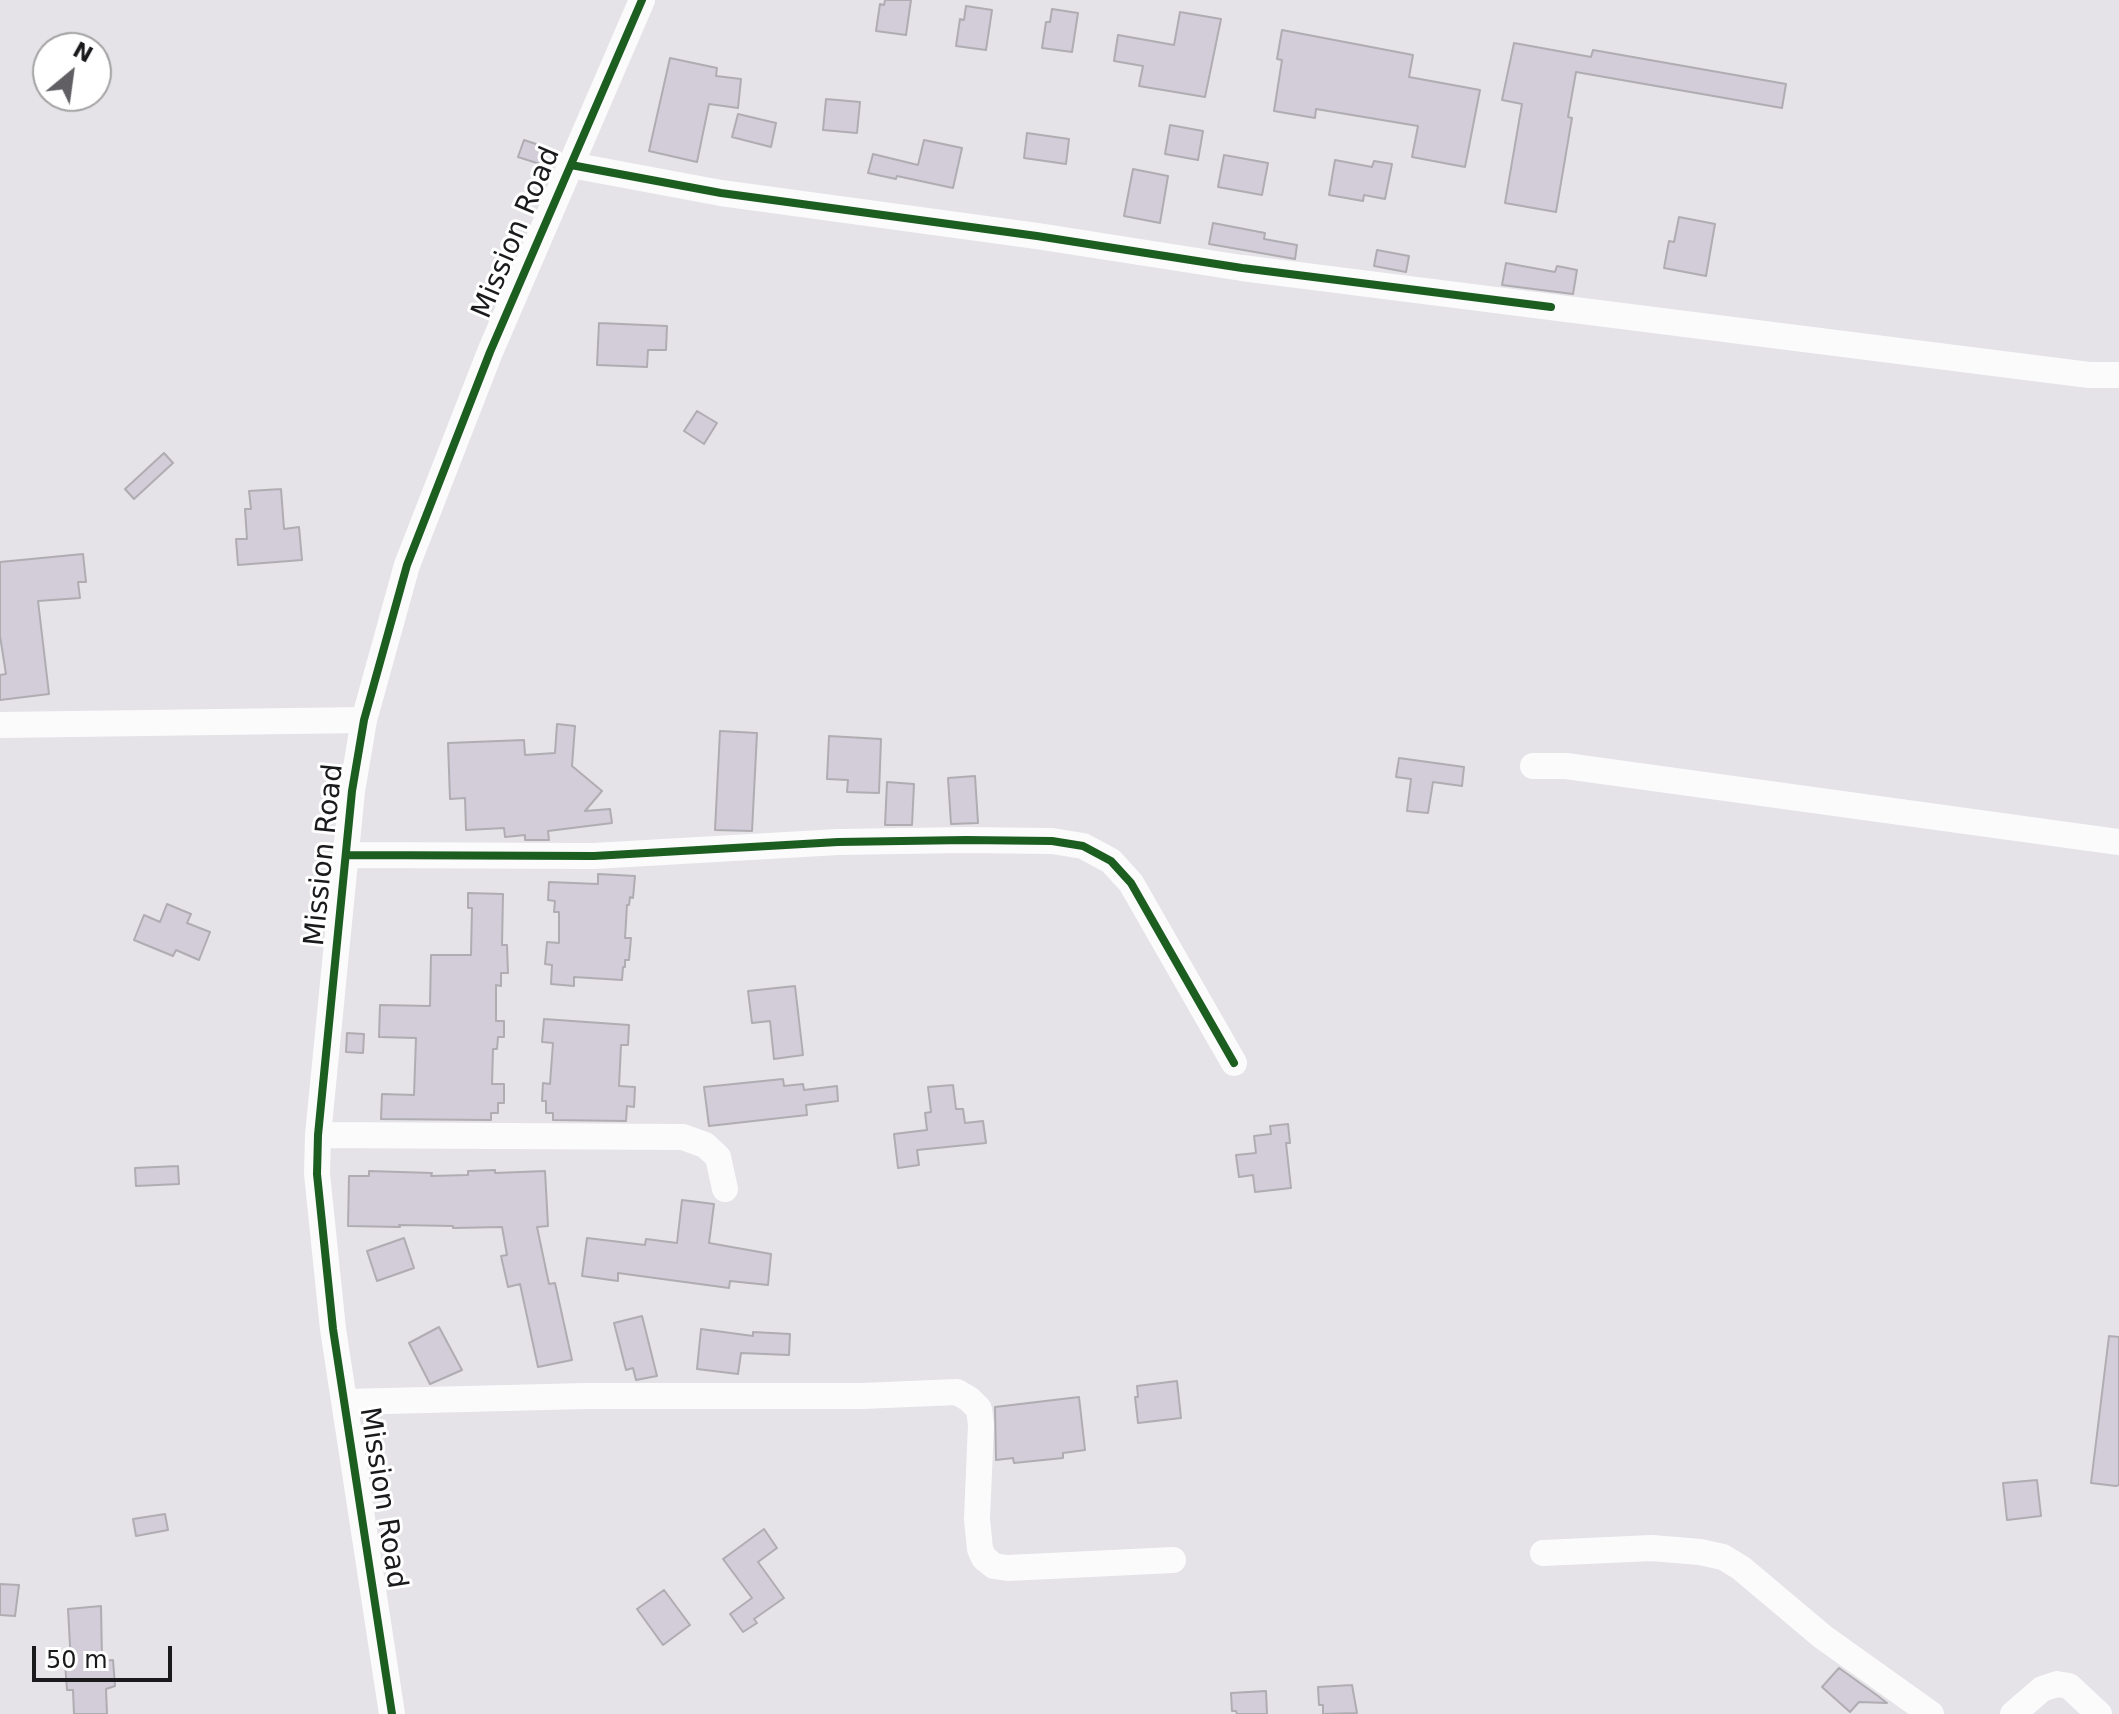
<!DOCTYPE html>
<style>
body{margin:0}
#map{position:relative;width:2119px;height:1714px;overflow:hidden;background:#e5e2e8;font-family:"DejaVu Sans",sans-serif}
canvas{display:block}
.north{position:absolute;left:32px;top:32px;width:80px;height:80px;box-sizing:border-box;background:#fff;border:2px solid #a3a3a4;border-radius:50%;rotate:29deg;font-size:22px;font-weight:700;line-height:32px;text-align:center;color:#1a191c}
.north::after{content:'';display:block;margin:auto;width:28px;height:36px;background:#615f63;clip-path:polygon(50% 0,100% 100%,50% 72%,0 100%)}
.scale{position:absolute;left:32px;top:1646px;width:140px;height:36px;box-sizing:border-box;border:4px solid #1a191c;border-top:0;padding-left:10px;font-size:24px;line-height:28px;white-space:nowrap;color:#1a191c;-webkit-text-stroke:6px #fff;paint-order:stroke}
</style>
<div id="map">
<canvas width="2119" height="1714"></canvas>
<div class="north">N</div>
<div class="scale">50 m</div>
</div>
<script>
const ctx = document.querySelector('canvas').getContext('2d');
ctx.lineJoin = 'round';
function fill(path, color) {
  ctx.fillStyle = color;
  ctx.fill(path, 'evenodd');
}
function toPath(rows) {
  const path = new Path2D();
  for (const r of rows) {
    path.moveTo(r[0], r[1]);
    for (let i = 2; i < r.length; i += 2) path.lineTo(r[i], r[i + 1]);
  }
  return path;
}
function trace(path, color, width, dash) {
  ctx.strokeStyle = color;
  ctx.lineWidth = width;
  ctx.lineCap = dash ? 'butt' : 'round';
  ctx.setLineDash(dash || []);
  ctx.stroke(path);
}
function write(font, color, halo, rows, align = 'center') {
  ctx.font = font + ' "DejaVu Sans",sans-serif';
  ctx.lineWidth = 6;
  ctx.setLineDash([]);
  ctx.textBaseline = 'middle';
  ctx.strokeStyle = halo;
  ctx.fillStyle = color;
  for (const [text, x, y, turn = 0] of rows) {
    ctx.save();
    ctx.translate(x, y);
    ctx.rotate((+turn || 0) * Math.PI / 180);
    ctx.textAlign = isNaN(turn) ? turn : align;
    if (halo) ctx.strokeText(text, 0, 0);
    ctx.fillText(text, 0, 0);
    ctx.restore();
  }
}
const building = toPath([
 [885,0,911,0,906,35,876,31,880,4,884,5,885,0],
 [966,6,992,10,986,50,956,46,960,19,964,20,966,6],
 [1052,9,1078,13,1072,52,1042,48,1046,22,1050,22,1052,9],
 [1180,12,1221,19,1205,97,1139,86,1143,66,1114,61,1118,35,1174,45,1180,12],
 [1282,30,1413,55,1409,77,1480,90,1465,167,1412,157,1418,126,1316,109,1315,118,1274,111,1282,60,1277,59,1282,30],
 [1514,43,1591,57,1593,50,1786,84,1782,108,1576,72,1568,117,1572,118,1556,212,1505,203,1522,104,1502,100,1514,43],
 [670,58,717,68,716,76,741,79,738,108,709,104,697,162,649,151,670,58],
 [826,99,860,102,857,133,823,130,826,99],
 [738,114,776,123,771,147,732,137,738,114],
 [1170,125,1203,131,1198,160,1165,154,1170,125],
 [1027,133,1069,139,1066,164,1024,158,1027,133],
 [524,140,545,147,540,164,518,157,524,140],
 [924,140,962,148,953,188,897,176,896,179,868,173,873,154,918,165,924,140],
 [1224,155,1268,163,1262,195,1218,187,1224,155],
 [1335,160,1372,167,1374,161,1392,164,1385,199,1364,195,1363,201,1329,195,1335,160],
 [1133,169,1168,176,1160,223,1124,216,1133,169],
 [1679,217,1715,224,1706,276,1664,268,1669,241,1674,242,1679,217],
 [1213,223,1265,233,1264,239,1297,245,1295,259,1209,244,1213,223],
 [1377,250,1409,256,1406,272,1374,266,1377,250],
 [1506,263,1555,272,1557,266,1577,270,1573,294,1502,285,1506,263],
 [599,323,667,326,666,350,648,350,647,367,597,365,599,323],
 [697,411,717,423,704,444,684,431,697,411],
 [164,453,173,463,134,499,125,489,164,453],
 [281,489,284,529,299,527,302,560,238,565,236,539,247,539,245,509,251,509,249,491,281,489],
 [83,554,86,582,78,582,80,598,38,601,49,694,0,700,0,675,6,674,0,636,0,562,83,554],
 [557,724,575,726,572,766,602,791,585,811,610,809,612,823,548,831,549,840,525,840,525,835,505,837,504,828,466,830,465,798,450,799,448,743,524,740,525,755,555,753,557,724],
 [720,731,757,733,752,831,715,830,720,731],
 [829,736,881,739,879,793,847,792,848,780,827,779,829,736],
 [1399,758,1464,767,1462,786,1433,782,1428,813,1407,811,1411,779,1396,777,1399,758],
 [975,776,978,823,951,824,948,778,975,776],
 [887,782,914,784,912,825,885,825,887,782],
 [598,874,635,876,633,898,630,897,629,905,627,905,625,938,631,938,629,960,625,960,625,967,623,967,622,980,574,977,574,986,551,984,552,965,545,964,547,942,559,943,559,912,554,912,555,901,548,900,549,882,598,884,598,874],
 [468,893,503,894,502,945,507,945,508,973,501,973,501,986,496,985,496,1021,504,1021,504,1037,498,1037,497,1049,493,1049,492,1084,504,1084,504,1103,498,1103,498,1113,491,1113,491,1120,381,1119,382,1094,414,1095,416,1038,379,1037,380,1005,430,1006,431,955,471,955,472,908,468,908,468,893],
 [167,904,191,914,187,923,210,932,199,960,176,950,173,956,134,940,144,915,160,922,167,904],
 [795,986,803,1055,774,1059,770,1021,752,1023,748,991,795,986],
 [544,1019,629,1025,628,1045,621,1045,619,1086,635,1087,634,1107,627,1106,626,1121,553,1120,553,1113,546,1113,546,1101,542,1101,543,1083,550,1084,553,1043,542,1042,544,1019],
 [347,1033,364,1034,363,1053,346,1052,347,1033],
 [783,1079,784,1086,803,1084,804,1090,837,1086,838,1101,806,1105,807,1115,709,1126,704,1087,783,1079],
 [953,1085,956,1109,963,1109,965,1123,983,1121,986,1143,917,1150,919,1165,898,1168,894,1134,927,1130,925,1113,931,1112,928,1087,953,1085],
 [1288,1124,1290,1143,1286,1143,1291,1188,1255,1192,1253,1175,1239,1177,1236,1155,1256,1153,1254,1136,1271,1134,1270,1126,1288,1124],
 [178,1166,179,1184,136,1186,135,1168,178,1166],
 [495,1170,495,1173,545,1171,548,1226,537,1227,549,1284,555,1283,572,1360,538,1367,520,1284,508,1287,501,1256,507,1255,502,1227,453,1228,453,1226,399,1225,400,1227,348,1226,349,1176,369,1176,369,1171,432,1173,431,1176,468,1175,468,1171,495,1170],
 [682,1200,714,1204,709,1243,771,1254,768,1285,730,1281,729,1288,618,1273,618,1281,582,1276,587,1238,645,1245,646,1239,677,1243,682,1200],
 [404,1238,414,1268,377,1281,367,1251,404,1238],
 [642,1316,657,1376,636,1380,633,1368,626,1370,614,1323,642,1316],
 [439,1327,462,1370,430,1384,409,1343,439,1327],
 [701,1329,753,1336,753,1332,790,1334,789,1355,741,1353,738,1374,697,1369,701,1329],
 [2109,1336,2119,1337,2119,1485,2116,1486,2091,1483,2109,1336],
 [1177,1381,1181,1418,1138,1423,1135,1397,1138,1397,1137,1386,1177,1381],
 [1079,1397,1085,1450,1063,1453,1063,1458,1014,1463,1013,1458,996,1460,995,1407,1079,1397],
 [2037,1480,2041,1516,2007,1520,2003,1483,2037,1480],
 [165,1514,168,1530,136,1536,133,1519,165,1514],
 [764,1529,777,1548,758,1562,784,1598,754,1619,757,1623,743,1632,730,1614,752,1598,723,1559,764,1529],
 [0,1584,19,1585,15,1616,0,1615,0,1584],
 [664,1590,690,1625,663,1645,637,1609,664,1590],
 [101,1606,102,1661,113,1660,115,1686,106,1689,107,1714,74,1714,73,1690,67,1690,65,1663,71,1663,68,1609,101,1606],
 [1839,1668,1878,1696,1887,1703,1859,1702,1850,1712,1822,1687,1839,1668],
 [1352,1685,1357,1713,1323,1714,1323,1705,1319,1705,1318,1687,1352,1685],
 [1266,1691,1267,1714,1237,1714,1236,1711,1232,1711,1231,1693,1266,1691]
]);
fill(building, '#d3cdda');
trace(building, '#afadb2', 2);
trace(toPath([
 [571,165,721,193,1037,236,1242,268,2089,375,2119,375],
 [0,725,364,720],
 [1533,766,1566,766,2119,842],
 [346,855,594,856,838,842,966,840,1052,841,1083,846,1111,861,1131,883,1234,1063],
 [318,1135,683,1137,705,1145,718,1157,725,1189],
 [346,1402,586,1396,862,1396,957,1392,969,1399,979,1409,981,1425,977,1519,980,1549,984,1558,994,1566,1008,1568,1173,1560],
 [1543,1553,1652,1548,1700,1552,1723,1557,1741,1568,1823,1637,1931,1714],
 [392,1714,333,1329,317,1174,318,1135,352,791,364,720,407,565,490,352,642,0],
 [2013,1714,2042,1689,2057,1684,2069,1686,2099,1714]
]), '#fbfbfc', 26);
trace(toPath([
 [571,165,721,193,1037,236,1242,268,1551,307],
 [346,855,594,856,838,842,966,840,1052,841,1083,846,1111,861,1131,883,1234,1063],
 [392,1714,333,1329,317,1174,318,1135,352,791,364,720,407,565,490,352,642,0]
]), '#1b5e20', 8);
write('28px', '#1a191c', '#fff', [
 ["Mission Road",517,233,-67],
 ["Mission Road",325,855,-84],
 ["Mission Road",382,1498,81]
]);
</script>
